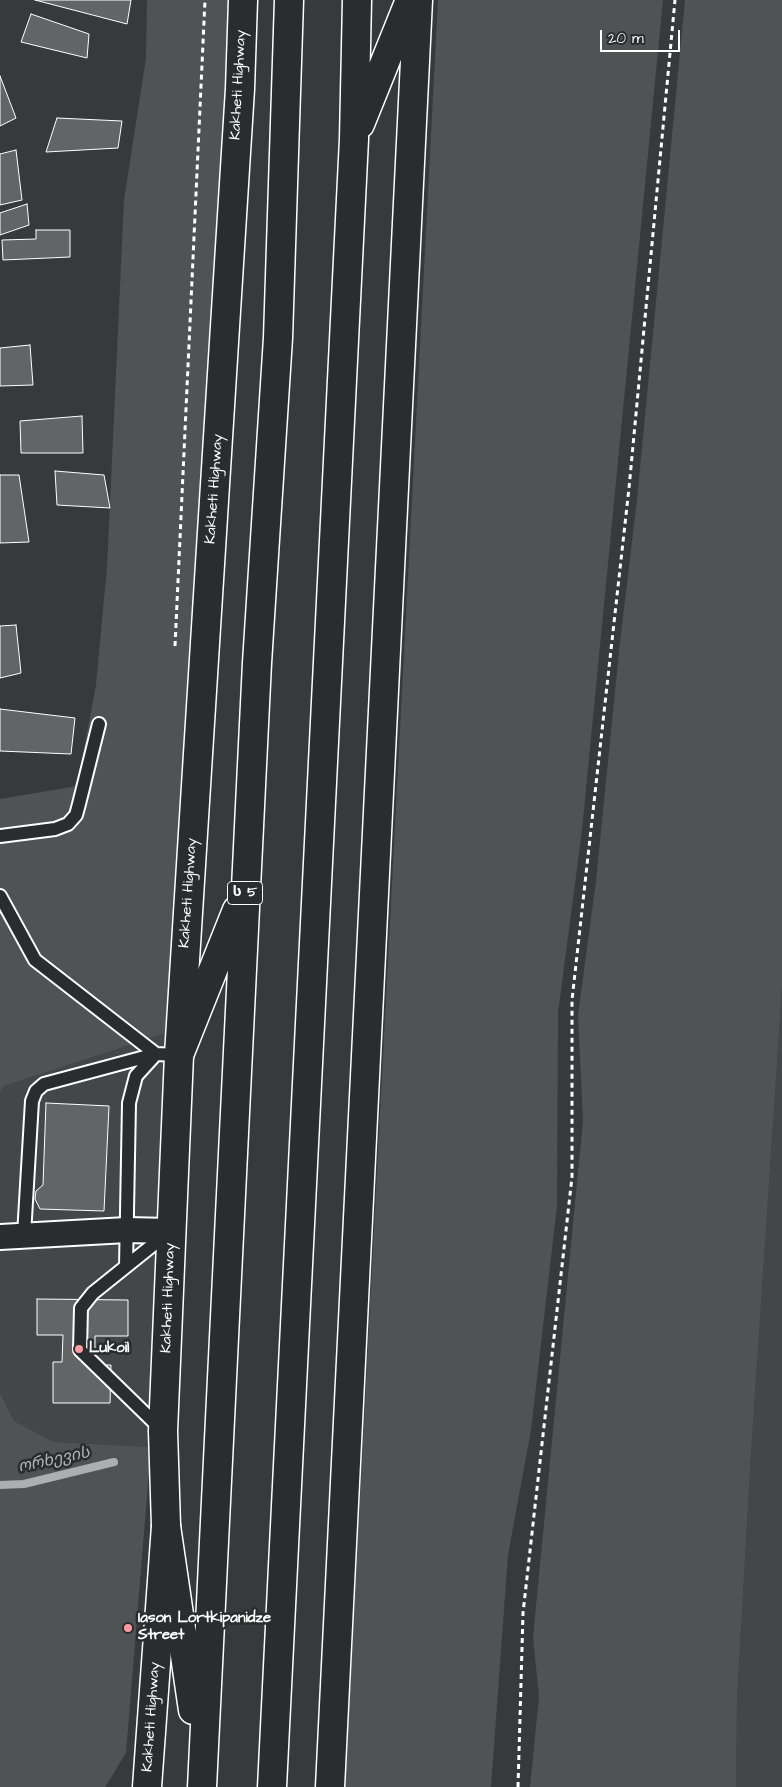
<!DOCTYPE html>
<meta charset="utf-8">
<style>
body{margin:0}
#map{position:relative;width:782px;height:1787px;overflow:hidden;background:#373a3b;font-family:"Architects Daughter",sans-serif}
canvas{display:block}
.scale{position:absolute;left:600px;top:30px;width:80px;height:22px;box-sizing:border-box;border:2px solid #fff;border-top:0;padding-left:6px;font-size:15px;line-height:18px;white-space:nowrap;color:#fff;-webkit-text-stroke:4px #2a2d2e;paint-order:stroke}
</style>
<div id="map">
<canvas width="782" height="1787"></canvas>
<div class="scale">20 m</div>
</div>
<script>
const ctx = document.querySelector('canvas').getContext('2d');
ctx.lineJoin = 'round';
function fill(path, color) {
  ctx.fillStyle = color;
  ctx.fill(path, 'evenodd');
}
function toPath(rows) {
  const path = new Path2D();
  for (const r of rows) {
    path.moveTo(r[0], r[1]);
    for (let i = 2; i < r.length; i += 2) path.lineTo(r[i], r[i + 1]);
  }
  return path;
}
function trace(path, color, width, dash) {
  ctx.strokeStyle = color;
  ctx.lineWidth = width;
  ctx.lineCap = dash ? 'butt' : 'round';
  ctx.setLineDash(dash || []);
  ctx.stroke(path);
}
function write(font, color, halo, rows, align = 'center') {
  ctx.font = font + ' "Architects Daughter","Noto Sans Georgian",sans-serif';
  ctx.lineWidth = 5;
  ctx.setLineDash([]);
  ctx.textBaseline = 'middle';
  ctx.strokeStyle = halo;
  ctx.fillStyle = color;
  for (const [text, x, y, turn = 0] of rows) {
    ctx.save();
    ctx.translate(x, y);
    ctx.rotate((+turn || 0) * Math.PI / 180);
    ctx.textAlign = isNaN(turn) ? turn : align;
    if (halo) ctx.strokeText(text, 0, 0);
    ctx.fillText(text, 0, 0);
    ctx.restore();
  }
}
fill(toPath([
 [782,988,782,1787,736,1787,737,1699,751,1454],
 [169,1032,151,1447,54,1442,14,1421,0,1393,0,1092,4,1086]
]), '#444748');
fill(toPath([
 [147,0,231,0,229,83,169,1032,4,1086,0,1092,0,799,77,786,96,685,107,567,124,200,146,58],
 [438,0,663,0,582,830,558,1013,557,1206,531,1430,508,1555,491,1787,345,1787],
 [685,0,782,0,782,988,751,1454,737,1699,736,1787,530,1787,539,1697,533,1637,583,1121,578,1015,596,881,620,642,637,500],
 [0,1393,14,1421,54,1442,151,1447,126,1753,105,1787,0,1787]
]), '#505354');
trace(toPath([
 [0,1485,24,1484,114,1462]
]), '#adaeaf', 8);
const building = toPath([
 [35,0,131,0,127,24,35,0],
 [31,14,89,34,87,58,21,42,31,14],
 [0,76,16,118,0,126,0,76],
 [57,118,122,121,118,148,46,152,57,118],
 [16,150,22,200,0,205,0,154,16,150],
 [27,204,29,225,0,235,0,213,27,204],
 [36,230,70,230,70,257,3,260,2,240,36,239,36,230],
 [30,345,33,385,0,386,0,348,30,345],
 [82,416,83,453,21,453,20,421,82,416],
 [55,471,104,475,110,508,57,505,55,471],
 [0,475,19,475,29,542,0,543,0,475],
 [16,625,21,673,0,678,0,626,16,625],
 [0,709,75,718,71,754,0,751,0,709],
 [46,1103,109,1106,104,1211,40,1209,35,1199,36,1191,43,1185,46,1103],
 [37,1299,128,1300,128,1336,95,1336,95,1365,111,1365,110,1403,53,1403,53,1362,62,1362,63,1335,37,1335,37,1299]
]);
fill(building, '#636465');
trace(building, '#fff', 1);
const lane = toPath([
 [0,836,55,829,68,824,76,815,79,804,99,724],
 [0,896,35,960,156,1054,179,1055],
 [24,1235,32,1101,36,1091,44,1084,156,1054],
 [126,1266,129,1103,136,1076,156,1054],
 [161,1429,80,1350,81,1308,93,1293,169,1232]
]);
const street = toPath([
 [0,1237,127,1230,171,1231]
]);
const secondary = toPath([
 [147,1787,166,1526,163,1431,179,1055,240,89,243,0],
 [330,1787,418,0]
]);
const highway = toPath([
 [360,124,410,0],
 [179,1055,237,910],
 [166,1526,193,1710],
 [202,1787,257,663,278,338,289,0],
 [272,1787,354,139,357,0]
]);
trace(lane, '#fff', 16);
trace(street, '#fff', 28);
trace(secondary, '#fff', 31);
trace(highway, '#fff', 31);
trace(toPath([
 [175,646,205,0],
 [518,1787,523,1613,572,1177,572,1000,629,488,675,0]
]), '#fff', 3, [5, 4]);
trace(lane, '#2a2d2e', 12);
trace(street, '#2a2d2e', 24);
trace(secondary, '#2a2d2e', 28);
trace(highway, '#2a2d2e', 28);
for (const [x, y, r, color] of [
 [79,1349,5,"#ff9aa2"],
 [128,1628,5,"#ff9aa2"]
]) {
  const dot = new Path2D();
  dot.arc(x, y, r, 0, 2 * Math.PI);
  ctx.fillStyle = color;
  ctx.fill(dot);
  trace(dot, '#2a2d2e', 2);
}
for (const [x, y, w] of [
 [245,893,35]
]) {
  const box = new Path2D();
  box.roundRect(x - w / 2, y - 11.5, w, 23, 4);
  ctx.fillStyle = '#2a2d2e';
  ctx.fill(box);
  trace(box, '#fff', 1);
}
write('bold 14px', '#fff', null, [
 ["ს 5",245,893]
]);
write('15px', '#fff', '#2a2d2e', [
 ["Kakheti Highway",239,85,-87],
 ["Kakheti Highway",215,489,-86],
 ["Kakheti Highway",189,893,-86],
 ["Kakheti Highway",169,1298,-88],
 ["Kakheti Highway",152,1717,-86]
]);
write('bold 15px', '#fff', '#2a2d2e', [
 ["Lukoil",89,1349],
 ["Iason Lortkipanidze",138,1619],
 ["Street",138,1636]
], 'left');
write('italic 16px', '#b4b5b5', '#2a2d2e', [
 ["ორხევის",54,1461,-12]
]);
</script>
